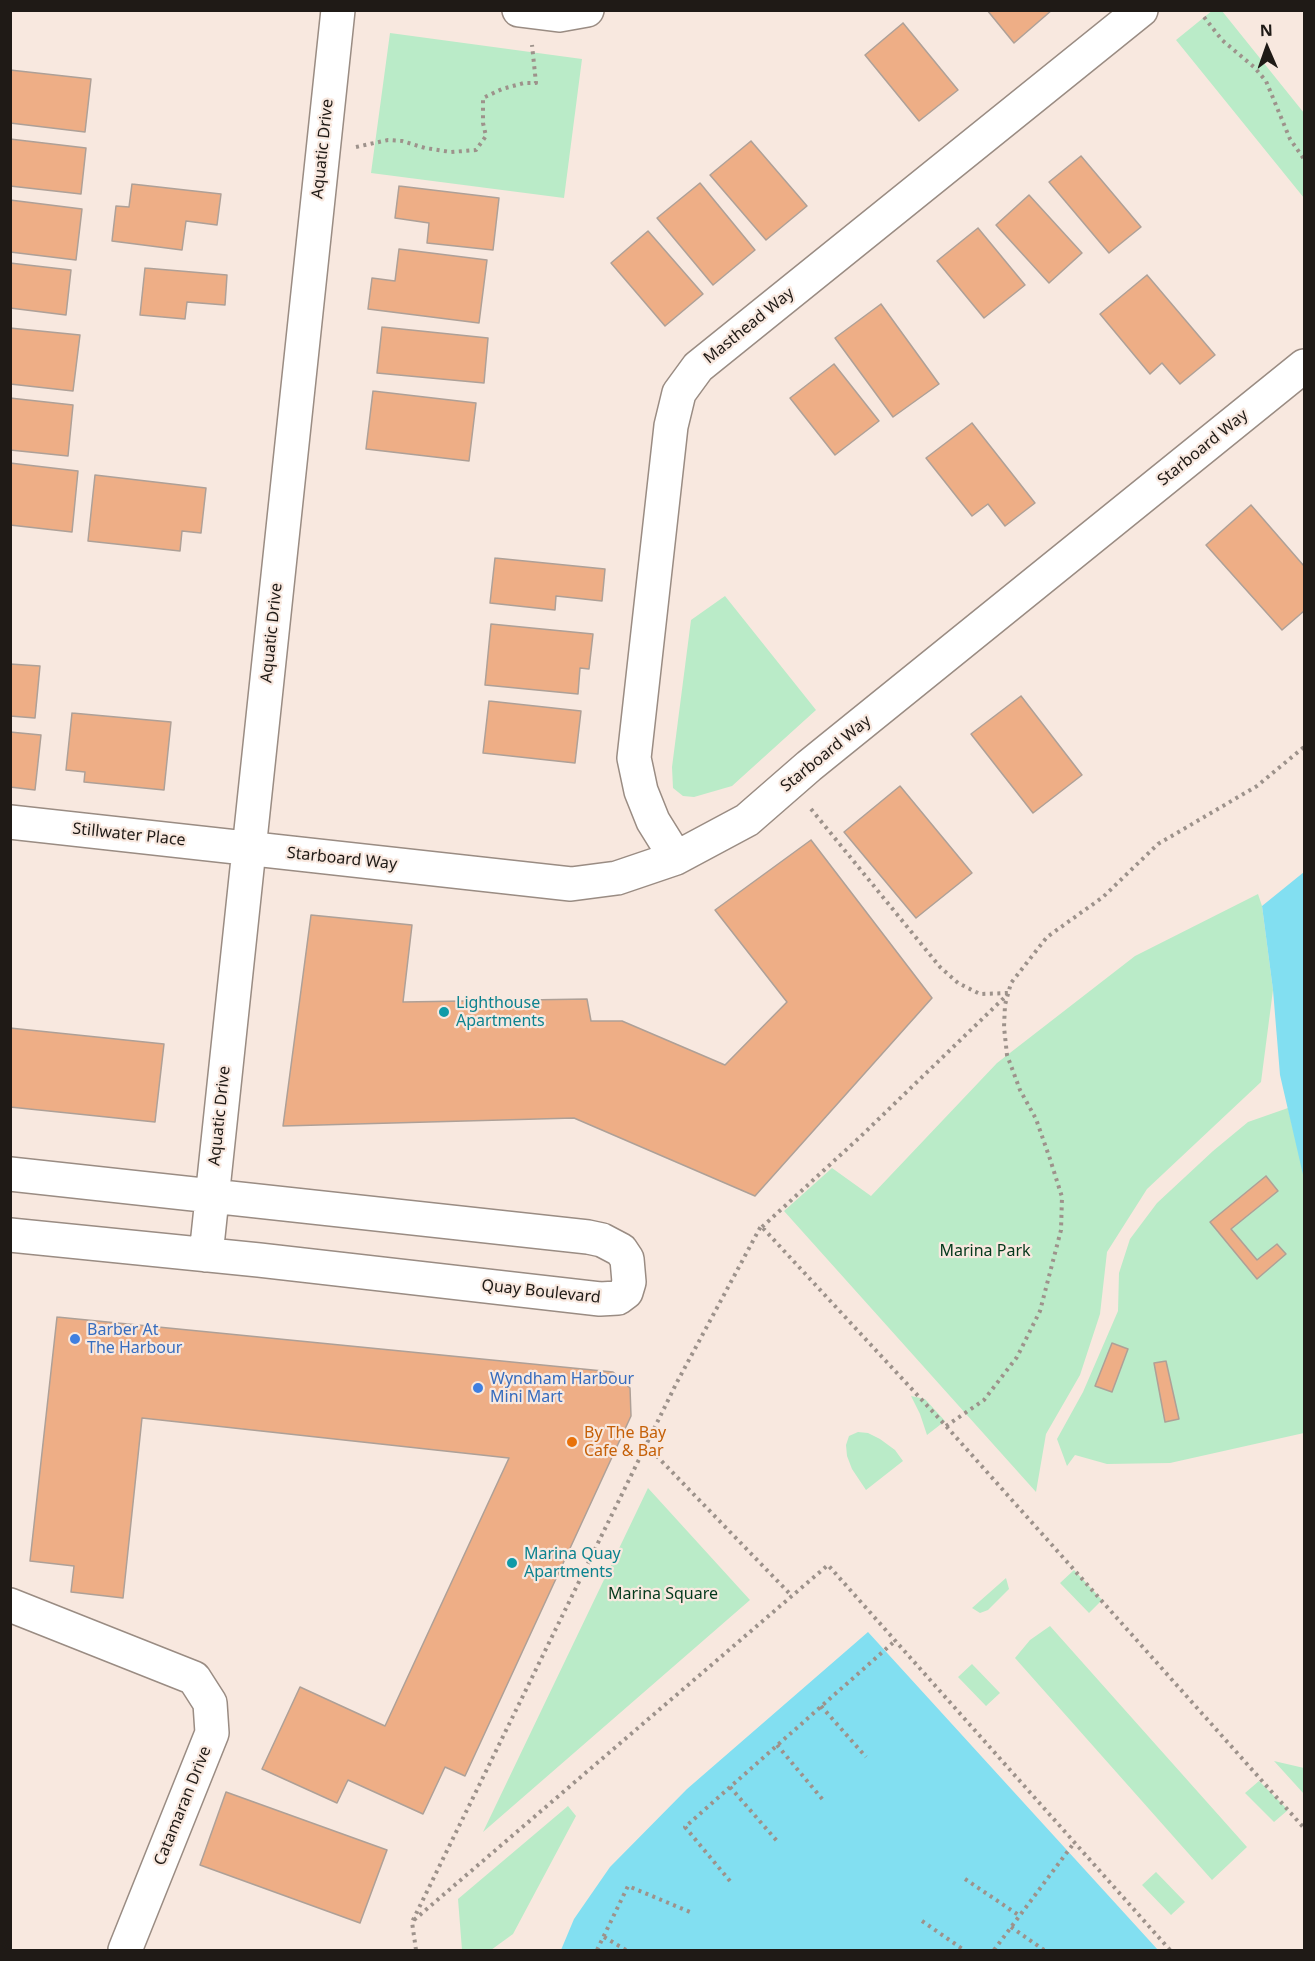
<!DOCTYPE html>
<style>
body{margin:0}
#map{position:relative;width:1315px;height:1961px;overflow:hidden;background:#f8e8df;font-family:"Noto Sans",sans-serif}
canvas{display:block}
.frame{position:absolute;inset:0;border:12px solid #1f1a16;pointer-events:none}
.north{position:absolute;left:1237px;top:18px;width:60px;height:60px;-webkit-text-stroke:4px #f8e8df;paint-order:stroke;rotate:358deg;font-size:16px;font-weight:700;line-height:24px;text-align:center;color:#1f1a16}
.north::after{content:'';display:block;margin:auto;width:21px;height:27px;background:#1f1a16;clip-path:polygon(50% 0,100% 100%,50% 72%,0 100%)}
</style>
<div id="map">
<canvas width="1315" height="1961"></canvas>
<div class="frame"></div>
<div class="north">N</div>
</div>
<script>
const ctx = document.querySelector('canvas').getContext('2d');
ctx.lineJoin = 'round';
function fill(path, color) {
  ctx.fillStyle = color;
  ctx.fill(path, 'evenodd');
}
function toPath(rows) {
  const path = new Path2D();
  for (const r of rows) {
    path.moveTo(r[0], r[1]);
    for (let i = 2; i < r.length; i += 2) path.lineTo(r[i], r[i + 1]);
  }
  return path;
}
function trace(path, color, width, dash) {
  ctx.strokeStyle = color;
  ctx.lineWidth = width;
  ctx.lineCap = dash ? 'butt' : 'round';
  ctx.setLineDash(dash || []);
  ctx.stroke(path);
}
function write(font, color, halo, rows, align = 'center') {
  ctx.font = font + ' "Noto Sans",sans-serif';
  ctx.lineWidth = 4.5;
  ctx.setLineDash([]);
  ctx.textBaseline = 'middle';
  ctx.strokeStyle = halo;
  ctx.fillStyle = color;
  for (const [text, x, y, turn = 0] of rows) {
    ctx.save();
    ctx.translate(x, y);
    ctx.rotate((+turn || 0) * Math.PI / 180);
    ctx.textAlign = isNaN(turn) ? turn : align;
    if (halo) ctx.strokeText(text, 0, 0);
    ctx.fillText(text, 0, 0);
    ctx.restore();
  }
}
fill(toPath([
 [1213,10,1222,11,1304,113,1304,198,1176,40],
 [390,33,582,59,564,198,371,173],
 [725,596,816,710,732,786,694,797,683,796,673,788,672,767,691,620],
 [1258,894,1262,906,1273,990,1261,1082,1147,1189,1107,1252,1100,1314,1080,1375,1046,1434,1036,1492,784,1211,832,1168,871,1196,997,1063,1135,956],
 [1288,1108,1304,1174,1304,1433,1170,1463,1107,1464,1075,1455,1067,1466,1057,1439,1083,1392,1118,1311,1119,1273,1130,1239,1157,1203,1213,1151,1248,1122],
 [911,1396,925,1399,945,1421,927,1435,920,1414],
 [858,1432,868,1433,880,1439,895,1450,903,1461,866,1490,852,1469,847,1456,846,1445,849,1436],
 [648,1488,750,1600,483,1832],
 [1074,1570,1102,1600,1089,1613,1060,1583],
 [1006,1578,1009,1589,988,1610,980,1613,972,1608],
 [1050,1626,1247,1847,1212,1880,1015,1658,1030,1640],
 [972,1664,1000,1693,986,1706,958,1677],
 [1274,1761,1304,1768,1304,1794],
 [1259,1781,1288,1810,1274,1822,1245,1793],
 [568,1806,576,1816,513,1934,491,1950,462,1950,458,1899],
 [1156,1872,1185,1902,1171,1915,1142,1885]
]), '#baebc8');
fill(toPath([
 [1304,872,1304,1179,1280,1075,1273,990,1262,906],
 [868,1632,1158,1950,561,1950,574,1919,610,1867,687,1789]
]), '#82dff1');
const building = toPath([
 [987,10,1052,10,1014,43,987,10],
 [903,23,958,90,919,121,865,55,903,23],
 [10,70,91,79,85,132,10,123,10,70],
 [10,139,86,148,81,194,10,186,10,139],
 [751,141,807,206,766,240,710,175,751,141],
 [1081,156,1141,227,1109,253,1049,182,1081,156],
 [700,183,755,250,713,285,657,218,700,183],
 [132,184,221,194,217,225,186,221,182,250,112,241,116,206,129,207,132,184],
 [399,186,499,198,493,250,427,243,429,223,395,218,399,186],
 [1029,195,1082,253,1049,283,996,225,1029,195],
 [10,200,82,209,76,260,10,252,10,200],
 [978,228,1025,285,984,318,937,261,978,228],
 [648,231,703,294,665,326,611,263,648,231],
 [399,249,487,260,479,323,368,309,372,278,395,281,399,249],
 [10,263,71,270,66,315,10,308,10,263],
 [145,268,227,275,225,305,187,302,185,319,140,315,145,268],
 [1147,275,1215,355,1180,384,1162,363,1150,374,1100,314,1147,275],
 [881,304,939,384,893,417,835,338,881,304],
 [382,327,488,338,484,383,377,373,382,327],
 [10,328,80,335,73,391,10,384,10,328],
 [834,364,879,421,835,455,790,398,834,364],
 [373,391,476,403,469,461,366,449,373,391],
 [10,398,73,405,68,456,10,450,10,398],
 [972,423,1035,503,1005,526,988,504,972,516,926,458,972,423],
 [10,463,78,471,72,532,10,525,10,463],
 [95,475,206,488,201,533,182,531,180,551,88,541,95,475],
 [1251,505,1304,566,1304,611,1282,630,1206,545,1251,505],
 [495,558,605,569,602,601,556,596,555,610,490,603,495,558],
 [491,624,593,634,589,669,580,668,578,694,485,685,491,624],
 [10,664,40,666,35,718,10,716,10,664],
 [1021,696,1082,775,1033,813,971,734,1021,696],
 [489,701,581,711,575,763,483,753,489,701],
 [72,713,171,722,164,790,84,782,85,772,66,770,72,713],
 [10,732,41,735,35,790,10,787,10,732],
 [900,786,972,873,916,918,844,832,900,786],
 [811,840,932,998,755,1196,574,1118,283,1126,311,915,412,925,403,1002,587,999,591,1021,622,1021,725,1065,787,1002,715,910,811,840],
 [10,1028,164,1044,155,1122,10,1107,10,1028],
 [1266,1176,1278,1191,1231,1229,1257,1260,1277,1244,1286,1254,1257,1279,1210,1222,1266,1176],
 [57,1317,613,1372,630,1388,631,1416,465,1776,445,1767,423,1814,348,1780,337,1803,262,1769,300,1687,385,1726,509,1458,142,1418,123,1598,71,1592,74,1566,30,1561,57,1317],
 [1112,1343,1128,1349,1112,1392,1095,1386,1112,1343],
 [1166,1361,1179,1419,1165,1422,1154,1363,1166,1361],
 [226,1792,387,1850,360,1923,200,1865,226,1792]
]);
fill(building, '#eeae86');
trace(building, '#aea097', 1.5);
const minor = toPath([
 [519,10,559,15,587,10],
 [10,822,571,884,617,878,676,858,747,820,809,766,1304,366],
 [676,858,653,821,641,791,634,758,671,426,679,393,698,367,1141,10],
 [10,1174,588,1237,602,1240,621,1250,627,1259,629,1282,626,1292,618,1298,600,1299,259,1260,10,1235],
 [206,1255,338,10],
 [10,1605,194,1678,210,1703,212,1733,125,1950]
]);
trace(minor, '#9a8c83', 36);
trace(toPath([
 [1204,17,1222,40,1254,67,1266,81,1290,139,1304,159],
 [356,147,388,140,402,141,425,148,451,152,476,150,486,136,483,123,483,98,502,89,524,83,536,83,532,45],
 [811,809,940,967,958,983,980,994,1008,993],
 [762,1227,859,1138,1008,994],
 [946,1426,984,1400,1017,1357,1040,1311,1061,1230,1062,1197,1050,1159,1036,1119,1020,1090,1007,1055,1004,1027,1005,1005,1011,983,1047,937,1103,897,1158,844,1257,786,1304,747],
 [646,1445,791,1595],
 [821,1706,866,1757],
 [777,1745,823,1800],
 [730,1787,777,1841],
 [965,1879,1020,1916],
 [730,1881,685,1827,895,1641],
 [414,1920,828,1565,1170,1950],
 [922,1921,964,1950],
 [1011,1927,1044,1950],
 [604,1937,626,1950],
 [416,1950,412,1922,676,1384,761,1226,946,1426,1304,1828],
 [597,1950,628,1886,690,1912],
 [994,1950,1074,1843]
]), '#9d928b', 4, [3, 4.5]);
trace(minor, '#fff', 33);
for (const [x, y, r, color] of [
 [444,1012,6,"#0f9aa8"],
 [75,1339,6,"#3f7fe0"],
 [478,1388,6,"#3f7fe0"],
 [572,1442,6,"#e8710a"],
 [512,1563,6,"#0f9aa8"]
]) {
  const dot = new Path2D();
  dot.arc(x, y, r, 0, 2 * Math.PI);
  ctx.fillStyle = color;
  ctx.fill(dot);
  trace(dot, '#f8e8df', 2);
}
write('16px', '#1f1a16', '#f8e8df', [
 ["Aquatic Drive",323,149,-84],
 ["Masthead Way",749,326,-39],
 ["Starboard Way",1203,448,-39],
 ["Aquatic Drive",272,633,-84],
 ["Starboard Way",826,754,-39],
 ["Stillwater Place",129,835,6],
 ["Starboard Way",342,859,6],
 ["Aquatic Drive",220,1116,-84],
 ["Quay Boulevard",541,1292,6],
 ["Catamaran Drive",183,1806,-68]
]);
write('16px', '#0d838f', '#f8e8df', [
 ["Lighthouse",456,1003],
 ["Apartments",456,1021],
 ["Marina Quay",524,1554],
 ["Apartments",524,1572]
], 'left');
write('16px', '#03381b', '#f8e8df', [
 ["Marina Park",985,1251],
 ["Marina Square",663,1594]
]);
write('16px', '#366cbe', '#f8e8df', [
 ["Barber At",87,1330],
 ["The Harbour",87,1348],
 ["Wyndham Harbour",490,1379],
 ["Mini Mart",490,1397]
], 'left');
write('16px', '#c56008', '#f8e8df', [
 ["By The Bay",584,1433],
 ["Cafe & Bar",584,1451]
], 'left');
</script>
